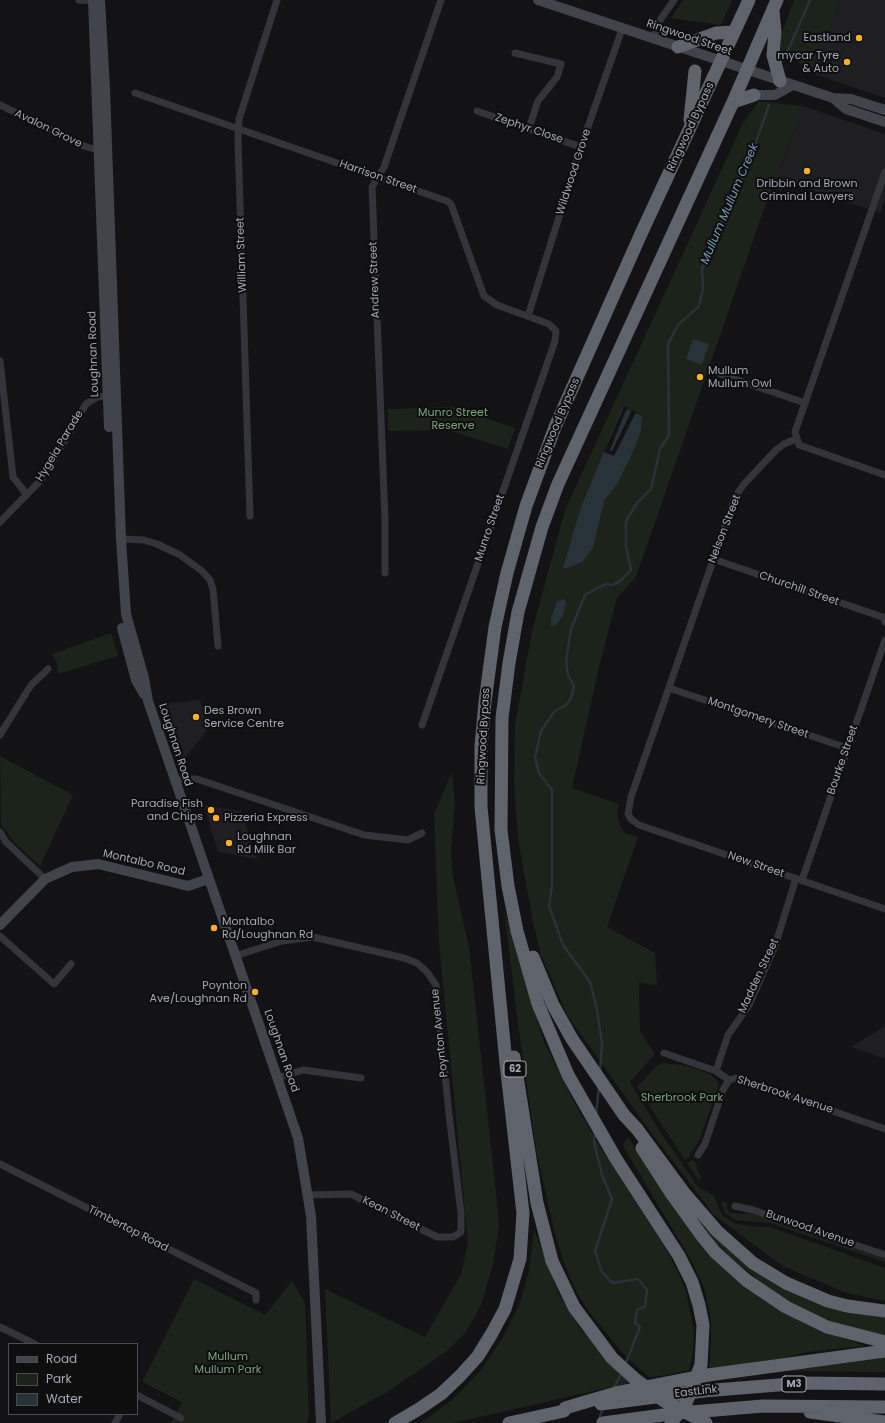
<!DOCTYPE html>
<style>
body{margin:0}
#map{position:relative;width:885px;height:1423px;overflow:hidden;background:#131315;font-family:Poppins,sans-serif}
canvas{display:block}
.legend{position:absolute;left:8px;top:1343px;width:130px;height:72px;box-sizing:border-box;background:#0e0e0f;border:1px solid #4a4c52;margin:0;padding:5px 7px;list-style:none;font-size:12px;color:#a3a9b6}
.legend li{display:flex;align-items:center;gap:8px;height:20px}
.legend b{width:20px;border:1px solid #4a4c52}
</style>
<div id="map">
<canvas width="885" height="1423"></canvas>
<ul class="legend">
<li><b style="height:5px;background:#41444a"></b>Road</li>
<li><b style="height:11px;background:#1b231b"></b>Park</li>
<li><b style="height:11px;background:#283239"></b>Water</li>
</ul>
</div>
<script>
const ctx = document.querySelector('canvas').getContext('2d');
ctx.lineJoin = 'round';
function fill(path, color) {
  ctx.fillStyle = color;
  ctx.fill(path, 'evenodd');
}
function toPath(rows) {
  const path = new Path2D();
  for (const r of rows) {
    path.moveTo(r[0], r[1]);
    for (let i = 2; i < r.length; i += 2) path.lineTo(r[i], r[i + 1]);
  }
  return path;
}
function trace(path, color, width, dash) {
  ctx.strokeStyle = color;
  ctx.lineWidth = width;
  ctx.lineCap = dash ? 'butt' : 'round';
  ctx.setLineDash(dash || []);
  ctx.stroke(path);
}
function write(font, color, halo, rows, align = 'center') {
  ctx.font = font + ' Poppins,sans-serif';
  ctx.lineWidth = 4;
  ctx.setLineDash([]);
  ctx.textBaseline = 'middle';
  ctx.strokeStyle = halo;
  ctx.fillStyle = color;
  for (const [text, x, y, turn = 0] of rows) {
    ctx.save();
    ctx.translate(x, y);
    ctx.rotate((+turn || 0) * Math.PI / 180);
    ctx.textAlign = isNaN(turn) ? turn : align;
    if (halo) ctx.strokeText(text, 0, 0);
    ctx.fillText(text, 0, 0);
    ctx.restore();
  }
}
fill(toPath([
 [840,0,885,0,885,98,814,74],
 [803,106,885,134,885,198,880,213,776,178],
 [200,700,208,725,208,729,181,763,162,704],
 [204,805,241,811,257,859,218,852],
 [885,1026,885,1059,851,1047]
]), '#1f1f22');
fill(toPath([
 [683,0,732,0,721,25,671,18],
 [794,0,840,0,814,74,804,68,796,59,780,53,781,35],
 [759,101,803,106,763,212,636,577,617,598,599,667,572,788,619,804,617,814,620,826,625,833,638,837,607,927,655,953,657,985,639,983,640,1031,655,1054,630,1082,659,1130,698,1187,714,1196,722,1215,734,1223,750,1226,770,1227,885,1268,885,1301,847,1293,784,1267,714,1215,653,1135,567,1015,541,955,533,922,518,839,514,783,515,725,532,631,565,510,743,123],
 [453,407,515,428,508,449,448,430,388,431,388,409],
 [111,633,118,656,58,674,57,664,52,654],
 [0,756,73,795,40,866,15,843,1,825],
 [452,772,455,807,451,849,453,877,469,947,496,1192,499,1226,493,1264,481,1305,466,1332,447,1351,387,1392,331,1423,325,1289,425,1337,461,1274,468,1243,439,942,434,814],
 [504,909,526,987,545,1044,574,1102,602,1150,665,1247,679,1274,686,1291,694,1333,693,1352,689,1370,650,1378,635,1365,620,1350,589,1312,576,1291,564,1263,555,1234,537,1155,518,1024],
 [663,1063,687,1066,710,1074,716,1079,719,1085,699,1141,691,1152,689,1157,685,1160,637,1087,657,1065],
 [628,1137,648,1167,718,1260,817,1328,865,1346,807,1352,788,1357,709,1369,711,1345,711,1320,704,1287,691,1260,623,1146],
 [692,1160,696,1163,697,1170,701,1176,700,1182,687,1163],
 [721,1201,727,1203,727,1209,730,1213,754,1214,885,1259,885,1262,770,1223,736,1220,725,1213],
 [707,1229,756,1269,885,1317,885,1337,825,1320,776,1294,728,1255,705,1231],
 [534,1230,559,1294,581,1330,629,1383,453,1423,421,1423,453,1399,480,1371,502,1339,520,1303,529,1271],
 [194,1279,265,1315,292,1281,305,1303,309,1417,306,1423,171,1423,182,1402,142,1382],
 [885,1356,885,1372,778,1371]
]), '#1b231b');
fill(toPath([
 [693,339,709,344,702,365,686,359],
 [622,408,642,416,641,431,631,456,617,484,604,501,593,548,582,562,568,568,563,568,581,507],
 [563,599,566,601,563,616,556,625,551,626,551,618,557,602]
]), '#283239');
fill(toPath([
 [624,406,627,408,610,450,612,451,632,410,636,412,614,456,604,452]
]), '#131315');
trace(toPath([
 [786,55,810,0],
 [600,1071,602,1044,597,1010,590,982,563,945,549,906,552,886,552,790,539,773,535,757,541,731,554,712,566,705,571,698,574,686,568,675,566,661,571,629,585,595,605,584,612,585,619,582,631,570,626,546,626,521,637,503,651,489,660,449,669,435,668,344,678,325,699,306,703,289,702,268,711,253,727,205,744,175,769,105],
 [596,1115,599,1086],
 [595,1132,594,1142,602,1175,612,1199,595,1251,602,1272,612,1283,638,1279,647,1290,645,1306,637,1310,635,1323,640,1327,625,1365],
 [614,1388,621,1373],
 [598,1421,603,1409]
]), '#283239', 2.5);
trace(toPath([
 [79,0,96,1],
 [653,39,660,20,674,0],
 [515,53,561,64,557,77,538,101,529,128],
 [135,93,447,201,451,204,484,296,497,305,549,324,556,331,555,341,422,725],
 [0,105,84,146,98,150],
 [477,111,581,147],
 [885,172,795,432,799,445,885,475],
 [528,316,581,147,622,29],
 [0,361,13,477,27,495],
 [720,374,805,403],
 [796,439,784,444,776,450,744,484,735,497,631,797,628,814,631,819,639,825,885,909],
 [250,516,238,140,239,119,277,0],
 [0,522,42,479,86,404,97,397,108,396],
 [121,539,144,540,157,544,180,555,202,571,210,580,213,589,218,646],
 [713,559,885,618,885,622],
 [385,573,385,521,372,187,384,167,441,0],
 [669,688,847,748],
 [0,735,31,685,48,669],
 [174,782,181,779,197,779,364,835,408,840,422,833],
 [0,832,6,842,45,879],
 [802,880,885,640],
 [0,936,54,984,71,964],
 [235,956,282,941,313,937,404,958,417,963,427,972,436,985,449,1114,461,1213,461,1232,453,1237,437,1237,351,1194,309,1195],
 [664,1053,716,1071,729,1080,736,1078,885,1129],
 [716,1071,728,1035,749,1005,775,946,796,878],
 [277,1078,303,1070,361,1078],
 [698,1155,705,1144,723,1090,729,1080],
 [0,1164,256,1293,256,1300],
 [735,1206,753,1210,885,1255],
 [0,1327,35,1344],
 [137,1395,181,1418],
 [115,1423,120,1414]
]), '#33353a', 7);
trace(toPath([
 [93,0,109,427],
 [100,0,105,88,121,539,126,614,144,678,148,701,298,1138,311,1216,321,1423],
 [538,0,833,98,851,99,885,110],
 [754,95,775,95,793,85],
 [833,98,846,109,885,122],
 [122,628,136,680,144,694],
 [0,925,45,879,72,867,98,864,188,886,208,879]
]), '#41444a', 10);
trace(toPath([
 [773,11,775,32,773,55,780,81],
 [678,47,716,33,734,32],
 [733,102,754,95],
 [690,120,695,71],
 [533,957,553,1005,572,1039,624,1115,637,1129,685,1194,717,1231,753,1263,786,1283,828,1301,847,1306,885,1311],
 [514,1057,537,1203,552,1261],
 [642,1148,671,1193,702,1236,715,1252,746,1280,786,1307,827,1327,885,1342],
 [708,1375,885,1351],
 [703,1391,803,1383,885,1384],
 [692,1412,763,1406,885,1407],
 [810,1412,885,1422],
 [395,1423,419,1409,441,1394,460,1376,478,1356,492,1333,505,1309,520,1259,523,1213,506,1063,481,807,481,746,485,702,495,627,507,573,526,506,555,427,640,236,749,0],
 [509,1423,564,1411],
 [671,1423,686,1403,701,1365,703,1325,699,1305,692,1282,679,1256,616,1159,568,1075,538,1004,517,931,508,886,501,830,502,718,509,663,518,612,542,527,558,484,733,102,777,0]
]), '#5f636b', 13);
trace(toPath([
 [552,1261,574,1307,612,1358,635,1379,664,1401,706,1423],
 [601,1404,703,1391],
 [565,1408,616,1393,708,1375],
 [603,1423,686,1412]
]), '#5f636b', 13);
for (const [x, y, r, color] of [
 [859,38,4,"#ffaf20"],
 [847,62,4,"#ffaf20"],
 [807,171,4,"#ffaf20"],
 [700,377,4,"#ffaf20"],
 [196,717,4,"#ffaf20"],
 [211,810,4,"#ffaf20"],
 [216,818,4,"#ffaf20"],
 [229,843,4,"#ffaf20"],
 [214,928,4,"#ffaf20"],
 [255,992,4,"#ffaf20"]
]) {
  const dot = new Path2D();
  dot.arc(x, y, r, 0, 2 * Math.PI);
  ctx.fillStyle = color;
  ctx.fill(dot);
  trace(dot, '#0e0e0f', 1.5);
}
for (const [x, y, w] of [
 [515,1069,22],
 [794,1384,24]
]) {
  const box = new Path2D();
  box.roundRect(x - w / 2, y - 8, w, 16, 3);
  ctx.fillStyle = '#0e0e0f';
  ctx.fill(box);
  trace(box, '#a3a9b6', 1);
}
write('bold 10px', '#a3a9b6', null, [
 ["62",515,1069],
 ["M3",794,1384]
]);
write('11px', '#a3a9b6', '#0e0e0f', [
 ["Ringwood Street",689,38,19],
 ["Ringwood Bypass",691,127,-65],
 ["Avalon Grove",48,129,26],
 ["Zephyr Close",529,129,19],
 ["Wildwood Grove",574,172,-72],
 ["Harrison Street",378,177,19],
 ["William Street",242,255,-92],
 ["Andrew Street",375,280,-92],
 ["Loughnan Road",94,354,-92],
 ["Ringwood Bypass",558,423,-67],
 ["Hygeia Parade",60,446,-59],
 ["Munro Street",490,528,-71],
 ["Nelson Street",725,529,-69],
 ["Churchill Street",799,589,19],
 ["Montgomery Street",758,718,19],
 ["Ringwood Bypass",484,736,-87],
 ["Loughnan Road",175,745,72],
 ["Bourke Street",843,760,-71],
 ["Montalbo Road",144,863,13],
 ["New Street",756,865,19],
 ["Madden Street",759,976,-65],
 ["Poynton Avenue",440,1033,-96],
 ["Loughnan Road",281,1051,71],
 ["Sherbrook Avenue",785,1095,18],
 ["Kean Street",391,1214,27],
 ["Timbertop Road",128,1229,27],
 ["Burwood Avenue",810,1229,19],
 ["EastLink",696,1392,-6]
]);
write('11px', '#a3a9b6', '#0e0e0f', [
 ["Eastland",851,38,"right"],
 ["mycar Tyre",839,56,"right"],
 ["& Auto",839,69,"right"],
 ["Dribbin and Brown",807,184,"center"],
 ["Criminal Lawyers",807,197,"center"],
 ["Mullum",708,371],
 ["Mullum Owl",708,384],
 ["Des Brown",204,711],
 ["Service Centre",204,724],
 ["Paradise Fish",203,804,"right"],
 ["and Chips",203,817,"right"],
 ["Pizzeria Express",224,818],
 ["Loughnan",237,837],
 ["Rd Milk Bar",237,850],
 ["Montalbo",222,922],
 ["Rd/Loughnan Rd",222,935],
 ["Poynton",247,986,"right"],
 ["Ave/Loughnan Rd",247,999,"right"]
], 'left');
write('11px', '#78a37a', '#0e0e0f', [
 ["Munro Street",453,413],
 ["Reserve",453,426],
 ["Sherbrook Park",682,1098],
 ["Mullum",228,1357],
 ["Mullum Park",228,1370]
]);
write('italic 12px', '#7799b4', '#0e0e0f', [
 ["Mullum Mullum Creek",730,204,-67]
]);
</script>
